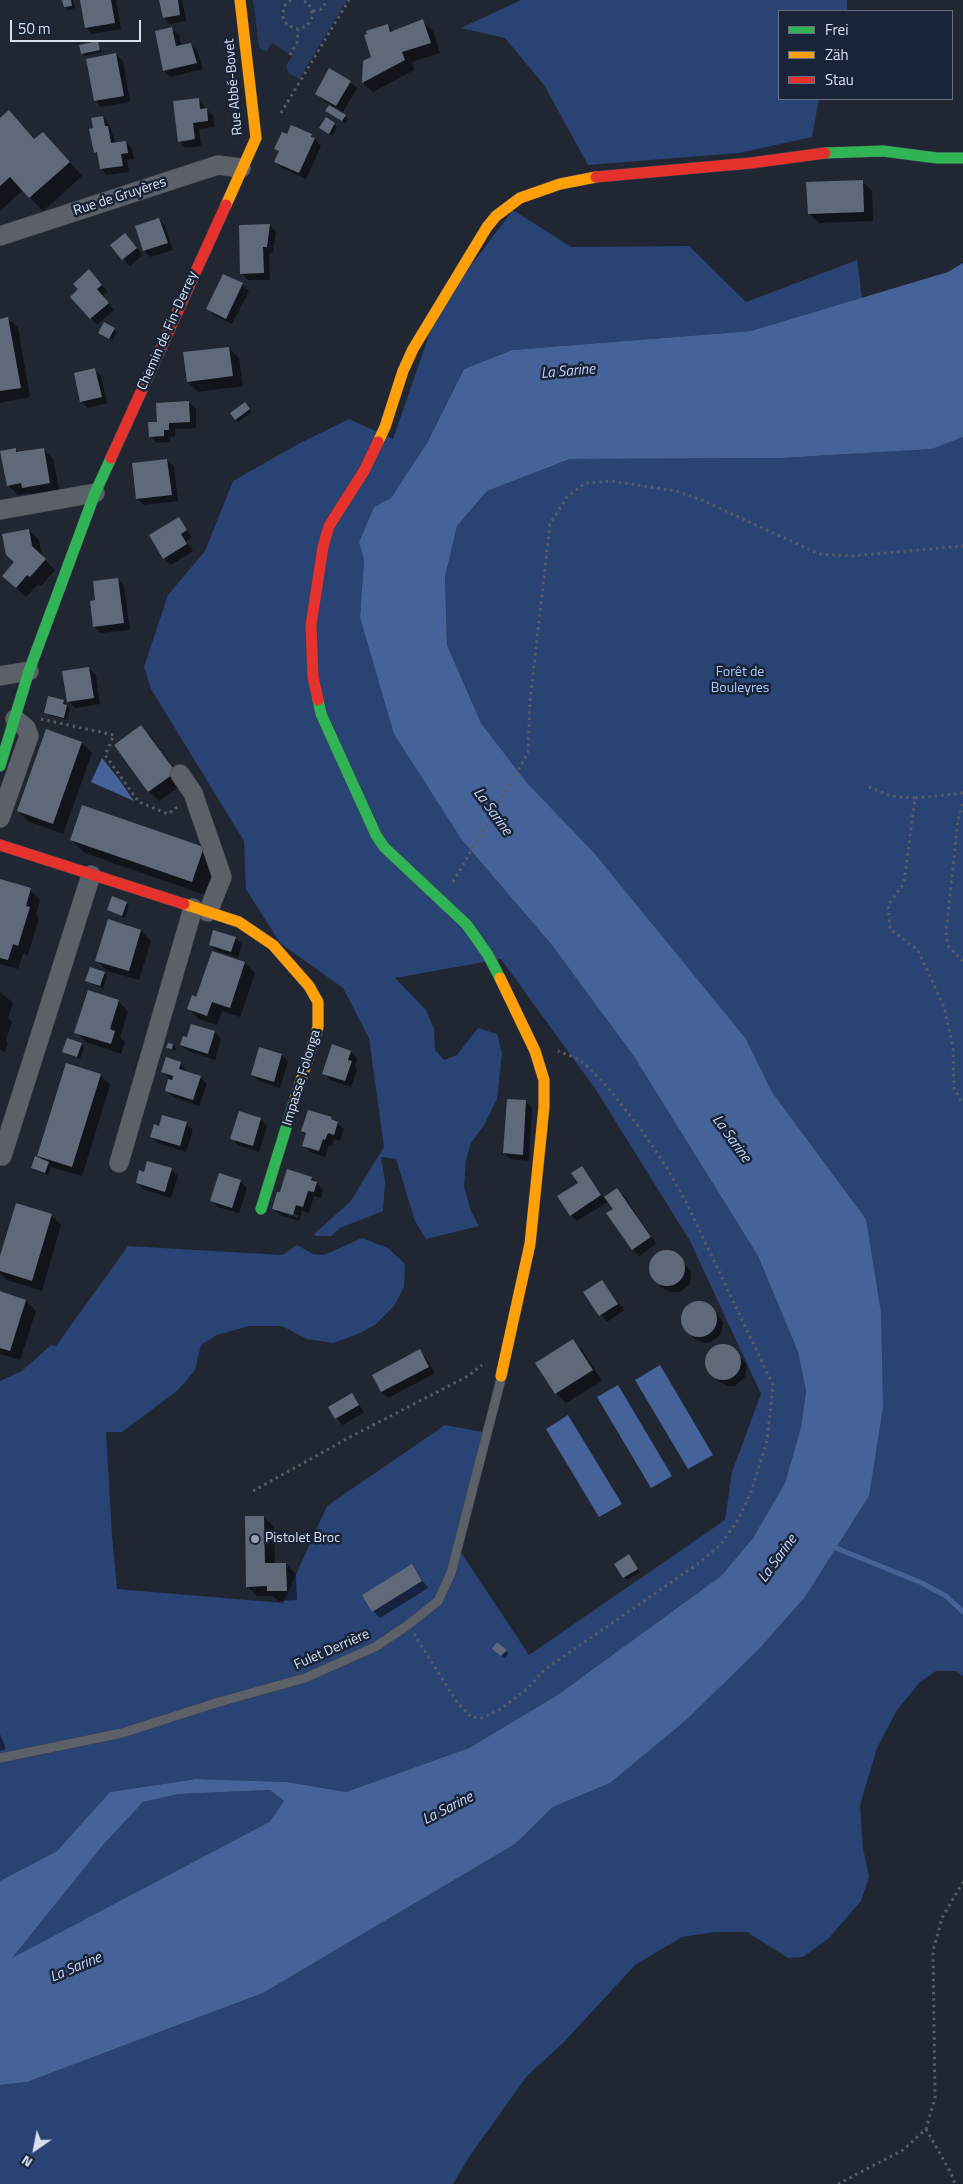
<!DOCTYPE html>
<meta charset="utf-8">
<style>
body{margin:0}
#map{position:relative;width:963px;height:2184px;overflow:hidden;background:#202632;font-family:"Titillium Web",sans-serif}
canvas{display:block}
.legend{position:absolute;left:778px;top:10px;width:175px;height:90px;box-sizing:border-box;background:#192439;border:1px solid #667082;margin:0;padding:6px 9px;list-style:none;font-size:15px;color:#d9e1ef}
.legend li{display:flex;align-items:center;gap:10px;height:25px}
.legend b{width:25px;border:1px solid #667082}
.north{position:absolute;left:10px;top:2124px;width:50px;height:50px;-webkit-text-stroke:4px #192439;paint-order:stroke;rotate:213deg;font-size:14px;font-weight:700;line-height:20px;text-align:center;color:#d9e1ef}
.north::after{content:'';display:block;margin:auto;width:18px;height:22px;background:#d9e1ef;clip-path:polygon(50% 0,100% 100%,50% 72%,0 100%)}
.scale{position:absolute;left:10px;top:20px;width:131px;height:22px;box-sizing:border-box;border:2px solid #d9e1ef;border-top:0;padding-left:6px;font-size:15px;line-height:18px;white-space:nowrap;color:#d9e1ef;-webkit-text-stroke:4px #192439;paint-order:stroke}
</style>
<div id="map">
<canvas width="963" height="2184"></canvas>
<ul class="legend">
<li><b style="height:6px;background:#30b455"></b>Frei</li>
<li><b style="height:6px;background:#ff9f0a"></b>Zäh</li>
<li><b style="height:6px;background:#e5322d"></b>Stau</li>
</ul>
<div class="north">N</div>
<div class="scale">50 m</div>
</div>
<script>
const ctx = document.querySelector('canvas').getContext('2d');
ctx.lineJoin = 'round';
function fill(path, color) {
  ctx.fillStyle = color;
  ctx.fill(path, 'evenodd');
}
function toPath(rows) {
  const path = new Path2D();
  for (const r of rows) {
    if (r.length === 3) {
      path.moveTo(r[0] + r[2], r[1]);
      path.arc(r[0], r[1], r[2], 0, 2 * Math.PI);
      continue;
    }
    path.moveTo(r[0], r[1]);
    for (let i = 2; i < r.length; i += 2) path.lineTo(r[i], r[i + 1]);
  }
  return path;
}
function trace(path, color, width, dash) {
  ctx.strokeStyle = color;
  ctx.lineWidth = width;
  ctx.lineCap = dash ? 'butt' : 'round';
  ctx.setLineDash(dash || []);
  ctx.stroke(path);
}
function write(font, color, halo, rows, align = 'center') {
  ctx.font = font + ' "Titillium Web",sans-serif';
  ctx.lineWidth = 5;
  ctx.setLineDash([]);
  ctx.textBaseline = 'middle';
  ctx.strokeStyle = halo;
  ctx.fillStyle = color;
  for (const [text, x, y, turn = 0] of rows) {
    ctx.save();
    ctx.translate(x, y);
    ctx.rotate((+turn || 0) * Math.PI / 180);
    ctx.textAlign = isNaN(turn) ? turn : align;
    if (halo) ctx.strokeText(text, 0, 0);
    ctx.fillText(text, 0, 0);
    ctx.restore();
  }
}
fill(toPath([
 [253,0,347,0,299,79,289,74,287,69,287,64,292,56,272,43,266,52,259,48]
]), '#25395f');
fill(toPath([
 [521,0,847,0,847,11,779,11,779,99,819,99,812,137,739,153,588,165,544,85,505,38,461,28],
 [513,210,571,247,689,246,746,302,857,260,862,298,751,331,512,350,464,369,427,443,391,498,374,507,359,542,364,560,360,617,462,840,551,944,633,1055,758,1256,798,1352,806,1391,801,1427,785,1483,753,1538,721,1576,556,1696,469,1748,346,1792,287,1782,196,1779,110,1792,57,1851,0,1881,0,1381,22,1371,51,1345,56,1346,128,1246,282,1255,297,1245,313,1254,324,1255,362,1238,388,1248,405,1264,404,1287,394,1306,375,1325,358,1334,333,1343,307,1339,282,1326,249,1326,217,1335,201,1345,195,1370,178,1390,122,1432,106,1432,112,1536,117,1589,283,1603,327,1506,445,1425,488,1433,460,1551,529,1655,725,1520,732,1472,761,1394,690,1241,596,1090,501,959,395,978,426,1010,434,1029,435,1050,444,1060,457,1055,478,1028,497,1034,502,1053,497,1099,484,1125,471,1143,466,1160,464,1187,471,1211,479,1226,426,1239,415,1221,396,1159,381,1157,385,1181,383,1211,340,1228,331,1236,316,1236,314,1234,350,1202,384,1147,369,1038,343,988,280,943,246,889,244,841,151,689,144,667,168,595,205,551,233,481,298,444,349,419,393,439,438,309],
 [963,437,963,1676,956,1671,936,1671,920,1682,897,1710,877,1748,860,1805,863,1848,869,1877,861,1901,828,1939,803,1957,788,1958,747,1932,715,1932,682,1937,635,1965,564,2042,527,2076,471,2154,453,2184,0,2184,0,2085,27,2082,263,1993,515,1844,553,1807,610,1783,760,1648,805,1597,869,1496,866,1219,772,1092,746,1039,527,783,481,723,447,645,445,577,457,526,487,491,570,459,782,458,932,449],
 [270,1790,284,1801,269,1822,11,1959,103,1845,143,1802,179,1794]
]), '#294374');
fill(toPath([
 [963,263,963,437,932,449,782,458,570,459,487,491,457,526,445,577,447,645,481,723,527,783,594,853,746,1039,772,1092,866,1219,881,1313,883,1407,869,1496,805,1597,760,1648,686,1720,610,1783,553,1807,515,1844,263,1993,27,2082,0,2085,0,1881,57,1851,110,1792,196,1779,287,1782,346,1792,469,1748,556,1696,721,1576,753,1538,785,1483,801,1427,806,1391,798,1352,758,1256,633,1055,551,944,462,840,394,734,360,617,364,560,359,542,374,507,391,498,427,443,464,369,512,350,751,331,948,272],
 [270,1790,284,1801,269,1822,12,1958,103,1845,143,1802,179,1794],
 [102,758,118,778,134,801,91,782],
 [660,1365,713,1455,688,1469,635,1380],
 [618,1385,672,1476,651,1488,597,1397],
 [568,1415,622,1504,599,1517,546,1429]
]), '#466399');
fill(toPath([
 [64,0,73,0,75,8,68,10],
 [81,0,116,0,121,29,92,34,86,27],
 [160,0,182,0,186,21,170,24,164,18],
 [423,21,433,31,440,53,412,62,414,70,373,92,363,83,365,62,372,57,388,25,394,32,407,28,406,26],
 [172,29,179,35,181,46,191,44,197,50,203,69,170,77,164,70],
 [98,43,102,52,85,56,82,53],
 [116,54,123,61,130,102,101,107,95,101],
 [350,82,357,88,343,112,323,100,316,94],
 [198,100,213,116,214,127,199,129,201,146,185,148,179,141],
 [9,112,35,140,56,147,82,176,43,211,23,190,0,211,0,120],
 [330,114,345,116,348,119,346,123],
 [103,117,109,124,116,144,126,142,132,149,134,159,127,160,129,172,107,175,101,169,99,156,95,152,94,129],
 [334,124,337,127,332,136,324,131],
 [311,135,321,146,306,179,282,168,276,162,280,153,276,148,288,136],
 [862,181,872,191,873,221,819,223,809,213],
 [159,219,165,226,173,250,151,257,144,251,136,227],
 [270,225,276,232,273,253,269,254,270,280,248,280,242,274],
 [125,235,143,255,130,266,112,246],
 [95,277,108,292,102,296,114,310,97,325,72,297],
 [242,284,249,291,232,324,214,315,208,309],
 [8,318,18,328,30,397,0,403,0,320],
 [105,324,117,332,112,341,100,333],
 [229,348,239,358,243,386,198,392,188,382],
 [95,370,101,376,107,403,88,408,81,401],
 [189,402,196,409,196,428,175,429,175,436,170,437,170,442,157,443,150,436,159,423],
 [248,407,252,412,238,422,235,419],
 [15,449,19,453,43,449,53,459,60,493,33,498,29,493,18,495,8,485],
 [167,460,174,467,178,501,144,505,137,499],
 [179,519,192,537,186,541,193,551,171,565,164,558],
 [29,530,39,540,42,557,55,570,41,586,38,584,26,597,14,586,16,563],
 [118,580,124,586,130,630,101,633,94,627,96,601],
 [89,668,96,675,100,704,75,708,68,701],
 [64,701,70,709,67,720,49,715,46,712],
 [141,727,151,737,185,783,159,801,149,791,116,745],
 [82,743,92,753,63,834,28,821,18,811],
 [71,840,203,848,216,862,205,895,85,853],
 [0,884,30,890,40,900,36,914,39,918,28,955,23,954,18,969,0,964],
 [126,903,129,906,125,918,109,910],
 [109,921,141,931,151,941,139,980,107,971,97,960],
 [235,938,242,944,238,958,217,951,210,944],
 [212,952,245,963,255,973,240,1017,222,1011,217,1025,199,1019,189,1009,197,999],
 [104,973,107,976,103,989,86,981],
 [0,992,13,1003,8,1018,12,1022,6,1040,8,1043,5,1052,0,1050],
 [118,1001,128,1011,120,1038,125,1042,121,1054,86,1042,76,1032],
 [214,1032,221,1039,215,1060,188,1051,181,1045,188,1038],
 [81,1044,84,1047,80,1059,63,1051],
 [173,1045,176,1048,175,1051,167,1048],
 [351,1052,357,1058,355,1066,357,1069,351,1087,330,1080,324,1073],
 [282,1055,288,1062,280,1088,259,1081,252,1074],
 [180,1064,187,1070,186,1073,200,1077,207,1084,199,1106,173,1097,166,1090,170,1079,163,1072],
 [100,1075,110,1085,82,1176,51,1167,48,1175,35,1170,32,1167,44,1161,38,1156],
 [526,1102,532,1108,529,1161,511,1159,504,1153],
 [331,1118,344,1129,340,1141,334,1139,332,1146,329,1145,325,1157,310,1152,304,1145,307,1136,302,1131],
 [260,1119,267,1126,259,1152,238,1145,232,1139],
 [186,1124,193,1130,186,1152,158,1143,152,1137,160,1127],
 [582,1168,604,1198,617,1189,624,1196,656,1244,639,1256,633,1249,609,1201,577,1221,571,1215],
 [171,1170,178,1176,171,1198,143,1189,137,1183,145,1173],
 [312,1178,323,1190,321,1198,314,1196,309,1213,302,1210,299,1221,280,1215,274,1208],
 [280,1210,299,1215,298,1218,280,1212],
 [240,1181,247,1188,239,1213,218,1207,212,1201],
 [51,1215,61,1225,42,1291,7,1280,0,1273,0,1261],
 [665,1251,674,1253,691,1271,690,1284,680,1292,671,1292,662,1288,651,1274,652,1261,655,1256],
 [602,1282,624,1310,607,1322,585,1293],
 [0,1293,26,1301,36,1311,20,1360,0,1354],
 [697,1302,706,1303,712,1308,723,1322,721,1334,711,1342,703,1343,694,1338,683,1325,683,1312,687,1307],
 [573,1341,583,1351,602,1381,566,1403,556,1393],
 [721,1345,730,1346,736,1351,747,1365,745,1377,735,1386,727,1386,718,1381,707,1368,707,1355,715,1347],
 [419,1351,426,1358,435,1373,388,1398,382,1392,373,1376],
 [352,1395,364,1412,343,1425,336,1418],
 [264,1517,274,1527,275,1565,286,1564,296,1574,297,1600,278,1601,273,1596,257,1596,247,1586],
 [632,1559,640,1572,627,1580,624,1577],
 [412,1566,428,1588,380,1618,373,1611],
 [506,1651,508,1654,505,1658,496,1652],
 [0,1734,6,1749,0,1751]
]), '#0007');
trace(toPath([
 [831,1546,922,1583,946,1596,963,1612]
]), '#466399', 5);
fill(toPath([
 [62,0,71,0,72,6,64,7],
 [80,0,111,0,115,23,85,28],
 [159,0,178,0,180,15,163,18],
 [423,19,431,43,402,52,405,60,362,83,363,61,371,57,364,35,367,34,366,31,388,24,390,32],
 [172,27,176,46,191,43,197,63,163,71,155,31],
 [98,41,100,50,81,54,79,45],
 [116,53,124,96,94,101,86,59],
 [329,68,351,81,336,106,315,94],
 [199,98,200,109,207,108,208,121,193,123,195,139,178,142,173,101],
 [329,105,346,115,342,121,325,111],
 [9,110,34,139,43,132,70,162,29,198,10,177,0,186,0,118],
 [103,116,105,126,108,126,111,143,126,141,128,153,121,154,123,166,100,169,97,152,94,153,89,129,93,128,91,118],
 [326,117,335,123,329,134,319,128],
 [291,125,312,134,311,137,315,138,299,173,274,162,279,151,274,149,282,132,287,134],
 [863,180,864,212,808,214,806,182],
 [159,218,168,243,143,251,135,226],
 [270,224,267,247,263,247,264,273,240,274,239,225],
 [125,233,137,248,122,260,110,245],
 [89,269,102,285,97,289,109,303,90,319,70,297,78,289,73,284],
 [223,274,243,283,226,319,206,309],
 [8,317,21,388,0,391,0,319],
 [104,322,115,328,109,339,98,333],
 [229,347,233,376,187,382,183,352],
 [95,368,102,397,80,402,74,373],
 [189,401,190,422,169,423,169,430,164,430,164,436,149,437,148,422,157,422,156,403],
 [245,402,250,409,235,420,230,413],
 [16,448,16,452,44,448,50,483,22,488,21,483,7,486,0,451],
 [167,459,172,495,136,499,132,463],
 [179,517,187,530,181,534,187,544,163,559,149,535],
 [29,529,32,546,46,559,30,577,27,575,16,588,2,576,14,562,6,555,2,534],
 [118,578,124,623,93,627,90,601,95,600,93,581],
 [89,667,94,698,67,702,62,671],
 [48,696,64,700,63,704,67,705,64,718,44,713],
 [141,725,176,772,148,792,114,745],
 [46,729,82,742,53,824,17,811],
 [82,805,204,847,192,882,70,840],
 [0,879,31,888,26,906,30,907,18,946,13,944,8,960,0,958],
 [112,896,127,902,122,916,107,910],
 [108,919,141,930,129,971,95,961],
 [213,930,236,937,231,952,209,945],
 [212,951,245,962,230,1008,212,1002,207,1016,187,1009,192,995,196,997],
 [90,967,105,972,100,986,85,981],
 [88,990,119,1000,110,1029,115,1031,111,1044,74,1033],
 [191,1024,215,1031,208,1054,180,1045,183,1036,187,1037],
 [67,1038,82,1043,77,1057,62,1052],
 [168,1043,173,1044,172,1049,166,1048],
 [332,1044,351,1051,348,1060,352,1061,345,1081,322,1074],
 [259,1047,282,1054,274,1082,251,1075],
 [166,1057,181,1062,179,1069,201,1076,193,1100,165,1091,168,1079,172,1080,173,1076,161,1072],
 [66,1063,101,1074,72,1167,37,1156],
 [507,1099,526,1100,523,1155,503,1153],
 [308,1110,332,1117,331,1119,338,1122,334,1135,328,1133,325,1140,323,1139,319,1151,302,1146,306,1133,301,1131],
 [239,1111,261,1118,253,1146,230,1139],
 [162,1115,187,1122,180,1146,150,1137,154,1124,159,1126],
 [35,1156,49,1162,45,1173,31,1168],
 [147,1161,172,1168,165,1192,136,1183,139,1170,144,1172],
 [582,1166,601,1195,570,1216,557,1196,578,1183,571,1173],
 [287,1169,312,1177,311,1180,317,1182,314,1192,308,1191,303,1207,296,1205,293,1215,272,1209,277,1192,280,1192],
 [219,1173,241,1180,232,1208,210,1201],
 [617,1188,651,1237,632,1250,606,1213,613,1209,604,1197],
 [16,1203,52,1214,32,1281,0,1271,0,1256],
 [667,1268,18],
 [602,1280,618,1304,599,1316,583,1292],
 [0,1291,26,1300,10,1351,0,1348],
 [699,1319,18],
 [573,1339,593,1370,555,1394,535,1363],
 [723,1362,18],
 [420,1349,429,1367,381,1392,372,1375],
 [352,1393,359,1405,335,1419,328,1407],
 [245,1516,264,1516,265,1563,286,1563,287,1591,267,1591,267,1586,246,1587],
 [629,1554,638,1569,623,1578,614,1564],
 [412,1564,422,1581,372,1612,362,1595],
 [497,1642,507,1650,501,1656,492,1649]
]), '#60697a');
const lane = toPath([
 [0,1758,122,1733,219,1702,305,1678,375,1647,408,1625,438,1601,451,1573,501,1379]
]);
const street = toPath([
 [0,236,218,165,241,168],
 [0,510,95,493],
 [0,676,29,671],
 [180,774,193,793,222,877,208,912],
 [0,818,29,736,26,728,15,719],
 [2,1156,91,875],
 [119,1163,193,908]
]);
const fast = toPath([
 [825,153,883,151,937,158,963,158],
 [318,700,321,714,376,835,384,847,467,925,488,955,500,978],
 [0,766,29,671,95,493,111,458],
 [261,1209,295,1099]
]);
const slow = toPath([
 [226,205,256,138,240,0],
 [378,442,385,427,403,371,413,349,487,227,496,216,520,198,560,184,596,177],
 [184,904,239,922,273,945,309,986,318,1002,318,1027,295,1099],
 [500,978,535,1051,544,1080,544,1107,530,1244,501,1376]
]);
const jam = toPath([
 [596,177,751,163,825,153],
 [111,458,226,205],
 [318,700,313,677,311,625,323,547,329,526,364,471,378,442],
 [0,845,184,904]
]);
trace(lane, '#3d424c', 10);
trace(street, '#3d424c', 20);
trace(fast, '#3d424c', 12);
trace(slow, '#3d424c', 12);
trace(jam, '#3d424c', 12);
trace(toPath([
 [291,0,284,6,283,17,287,25,298,29,307,26,313,16,309,4,302,0],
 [313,11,321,9,328,0],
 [290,55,297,43,298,30],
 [281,113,349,0],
 [41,719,114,735,105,755,139,802,168,814,180,805],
 [869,787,891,796,915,798],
 [963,793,915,798,904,883,888,905,890,929,918,950,944,1007,953,1047,954,1088,963,1104],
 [963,804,958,820,946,933,948,946,963,961],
 [453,882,528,753,530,701,550,524,567,497,585,483,611,481,676,491,704,501,819,554,852,556,963,546],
 [253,1491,352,1436,468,1376,482,1365],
 [414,1634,457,1702,471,1717,482,1718,499,1710,527,1689,544,1670,699,1563,721,1544,738,1520,751,1492,767,1441,773,1385,686,1202,666,1166,643,1132,610,1090,586,1065,576,1058,558,1051],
 [926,2129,951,2173,955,2184],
 [838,2184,903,2150,926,2129,935,2098,933,1951,942,1918,963,1882]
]), '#575c65', 3, [2.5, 4]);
trace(lane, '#5b6069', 9);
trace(street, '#5b6069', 19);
trace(fast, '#30b455', 11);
trace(slow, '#ff9f0a', 11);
trace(jam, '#e5322d', 11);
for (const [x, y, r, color] of [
 [255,1539,5,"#98a0ad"]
]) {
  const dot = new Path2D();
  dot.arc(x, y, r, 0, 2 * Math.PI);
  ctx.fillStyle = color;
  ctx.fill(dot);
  trace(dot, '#192439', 2);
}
write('14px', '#d9e1ef', '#192439', [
 ["Rue Abbé-Bovet",234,87,-95],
 ["Rue de Gruyères",120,197,-18],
 ["Chemin de Fin-Derrey",168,331,-66],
 ["Impasse Folonga",302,1078,-73],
 ["Fulet Derrière",332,1650,-24]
]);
write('14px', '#abc7fa', '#192439', [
 ["Forêt de",740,673],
 ["Bouleyres",740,689]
]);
write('14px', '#d9e1ef', '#192439', [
 ["Pistolet Broc",265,1539]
], 'left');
write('italic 15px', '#c4d7fa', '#192439', [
 ["La Sarine",568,372,-5],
 ["La Sarine",492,812,54],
 ["La Sarine",731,1139,54],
 ["La Sarine",778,1559,-54],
 ["La Sarine",448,1809,-27],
 ["La Sarine",76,1968,-23]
]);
</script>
